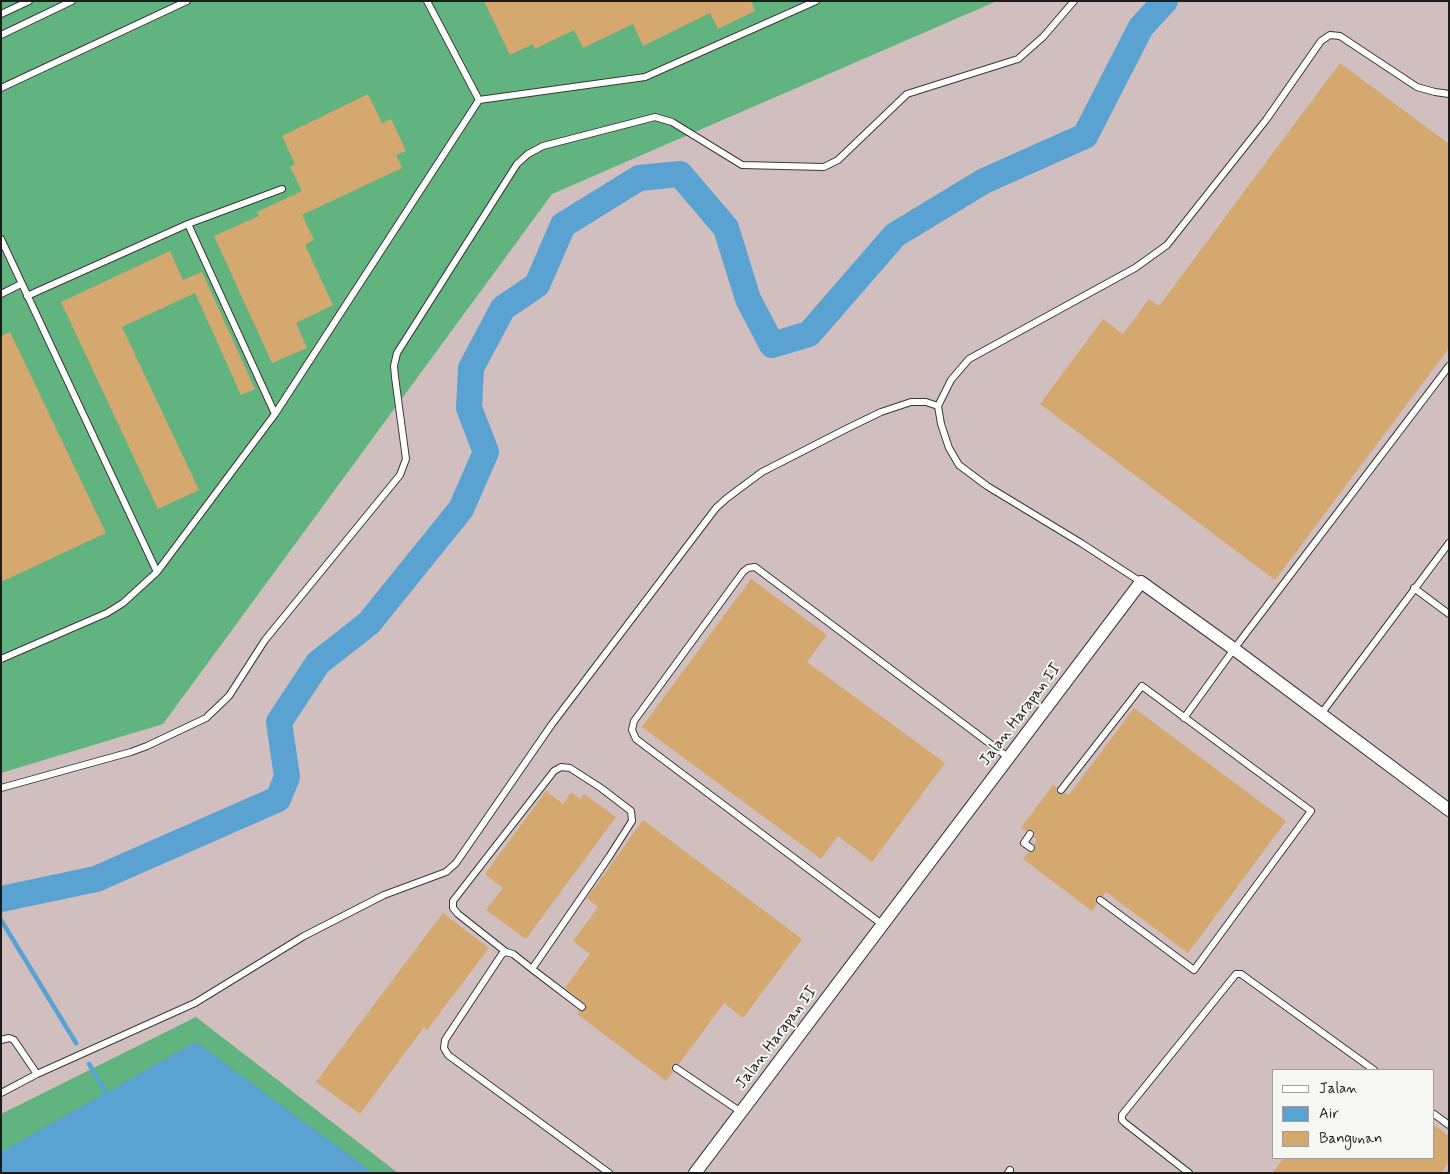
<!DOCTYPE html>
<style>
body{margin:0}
#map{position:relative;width:1450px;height:1174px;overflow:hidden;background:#e7e1bf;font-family:Mynerve,sans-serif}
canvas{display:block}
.frame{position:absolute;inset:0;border:2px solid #1c1c1c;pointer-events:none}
.legend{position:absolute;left:1272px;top:1069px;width:162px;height:90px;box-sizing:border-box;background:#f6f6f2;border:1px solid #9f9f9c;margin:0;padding:6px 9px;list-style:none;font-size:15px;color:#1c1c1c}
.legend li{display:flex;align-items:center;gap:10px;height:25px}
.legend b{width:25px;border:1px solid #9f9f9c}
</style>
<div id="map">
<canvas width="1450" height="1174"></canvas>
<div class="frame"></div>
<ul class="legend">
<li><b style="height:6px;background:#fff"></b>Jalan</li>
<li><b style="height:14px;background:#5aa2d1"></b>Air</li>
<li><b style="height:14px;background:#d5a870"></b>Bangunan</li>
</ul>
</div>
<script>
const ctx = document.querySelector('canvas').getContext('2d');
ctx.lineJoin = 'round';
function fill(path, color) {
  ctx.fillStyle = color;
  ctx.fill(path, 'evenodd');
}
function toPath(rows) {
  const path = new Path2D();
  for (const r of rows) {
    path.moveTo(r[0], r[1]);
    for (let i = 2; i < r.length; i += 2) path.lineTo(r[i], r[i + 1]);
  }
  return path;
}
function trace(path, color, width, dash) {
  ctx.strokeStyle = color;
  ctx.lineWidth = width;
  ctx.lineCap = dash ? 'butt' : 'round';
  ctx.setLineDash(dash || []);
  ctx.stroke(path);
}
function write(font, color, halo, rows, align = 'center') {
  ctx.font = font + ' Mynerve,sans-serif';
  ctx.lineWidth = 4;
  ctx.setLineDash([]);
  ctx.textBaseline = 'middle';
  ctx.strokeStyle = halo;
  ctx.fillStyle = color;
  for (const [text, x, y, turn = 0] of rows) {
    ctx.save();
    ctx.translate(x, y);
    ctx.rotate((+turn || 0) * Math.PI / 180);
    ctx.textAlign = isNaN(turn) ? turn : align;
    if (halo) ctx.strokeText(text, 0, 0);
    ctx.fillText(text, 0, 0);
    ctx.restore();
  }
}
fill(toPath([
 [1,1,1449,1,1449,1173,1,1173],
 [1274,1070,1434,1070,1434,1158,1274,1158]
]), '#d1bfbf');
fill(toPath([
 [1,1,997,1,552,194,163,724,1,773],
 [196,1017,398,1173,1,1173,1,1114]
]), '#61b380');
fill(toPath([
 [196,1042,373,1173,1,1173,1,1152]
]), '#5aa2d1');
trace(toPath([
 [1,920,76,1043],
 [89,1064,106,1093]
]), '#5aa2d1', 4.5);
trace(toPath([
 [1,899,96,879,278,799,287,777,279,722,318,663,369,623,461,509,486,452,469,408,471,368,503,308,537,285,563,225,639,178,680,174,726,228,748,299,772,345,809,334,895,235,984,181,1085,136,1141,27,1165,1]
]), '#5aa2d1', 26);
fill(toPath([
 [484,1,751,1,755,11,718,29,710,13,643,46,633,24,583,48,574,30,535,49,533,44,510,55],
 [1340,63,1449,144,1449,348,1275,580,1040,404,1103,319,1123,334,1149,299,1159,306],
 [368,94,382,123,391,119,406,151,396,155,402,168,302,215,314,240,305,245,333,305,296,323,307,348,272,363,214,236,259,216,257,212,302,191,290,167,295,164,282,136],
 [170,251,183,280,202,272,255,389,241,395,195,293,122,327,199,490,158,509,61,302],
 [10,332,106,533,1,582,1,336],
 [751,579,827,635,807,662,945,763,872,862,838,836,821,859,642,727],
 [1134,708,1286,821,1188,953,1106,892,1103,896,1100,895,1096,897,1095,900,1097,904,1092,911,1023,859,1028,852,1031,853,1035,851,1036,848,1034,844,1037,840,1034,837,1035,834,1033,830,1030,829,1026,831,1021,828,1053,785,1057,787,1056,791,1058,794,1062,795,1065,793,1069,795],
 [546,791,563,804,571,792,580,799,584,794,616,817,526,939,486,910,503,888,485,874],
 [643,820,802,939,743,1018,724,1003,679,1064,672,1065,671,1068,673,1072,666,1081,577,1014,579,1011,586,1010,586,1005,565,988,590,954,573,941,598,907,587,898],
 [443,913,489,948,427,1030,424,1027,360,1114,316,1082],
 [1434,1125,1449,1136,1449,1162,1441,1173,1272,1173,1284,1158,1434,1158]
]), '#d5a870');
const lane = toPath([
 [1,14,29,1],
 [1,35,72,1],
 [1,88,187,1],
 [479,100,645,77,816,1],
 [188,224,282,189],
 [1,239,157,572],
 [1,294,21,284],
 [27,296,188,224,275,414],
 [938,406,951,380,969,359,1135,268,1167,245,1266,120,1321,41,1330,35,1340,36,1417,87,1435,92,1449,94],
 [1414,588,1449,614],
 [1,659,107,613,123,603,157,572,275,414,479,100,427,1],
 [1321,714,1449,543],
 [1184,718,1234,649,1449,366],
 [1,788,131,752,147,746,206,718,229,696,265,640,400,475,406,459,395,377,394,366,397,353,517,164,528,154,543,146,655,117,672,122,742,165,824,167,838,160,907,94,1018,59,1043,37,1074,1],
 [1061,790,1142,686,1311,811,1194,970,1100,900],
 [1030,834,1024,843,1031,848],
 [883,925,636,739,632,730,634,721,743,572,748,568,755,567,1009,758],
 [506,952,502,954,445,1040,444,1048,448,1055,609,1173],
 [532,969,609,857,632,821,631,811,601,788,570,768,561,767,554,771,453,901,453,908,458,914,506,952,513,954,532,969,582,1007],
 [1,1040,9,1038,14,1040,37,1074],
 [676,1068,741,1112],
 [1,1093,37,1074,195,1003,304,936,384,895,446,872,456,863,552,724,716,508,727,498,762,472,846,429,881,412,911,402,926,402,938,406,941,424,949,448,959,465,987,486,1081,543,1141,582],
 [1434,1114,1449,1125],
 [1008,1173,1010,1170],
 [1189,1173,1125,1123,1122,1120,1122,1115,1236,974,1241,974,1374,1070]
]);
const street = toPath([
 [695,1173,1141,582,1234,649,1449,810]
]);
trace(lane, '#3a3a34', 8);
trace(street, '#3a3a34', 14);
trace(lane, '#fff', 6);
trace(street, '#fff', 12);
write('16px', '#1c1c1c', '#f6f6f2', [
 ["Jalan Harapan II",1021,715,-53],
 ["Jalan Harapan II",777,1038,-53]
]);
</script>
